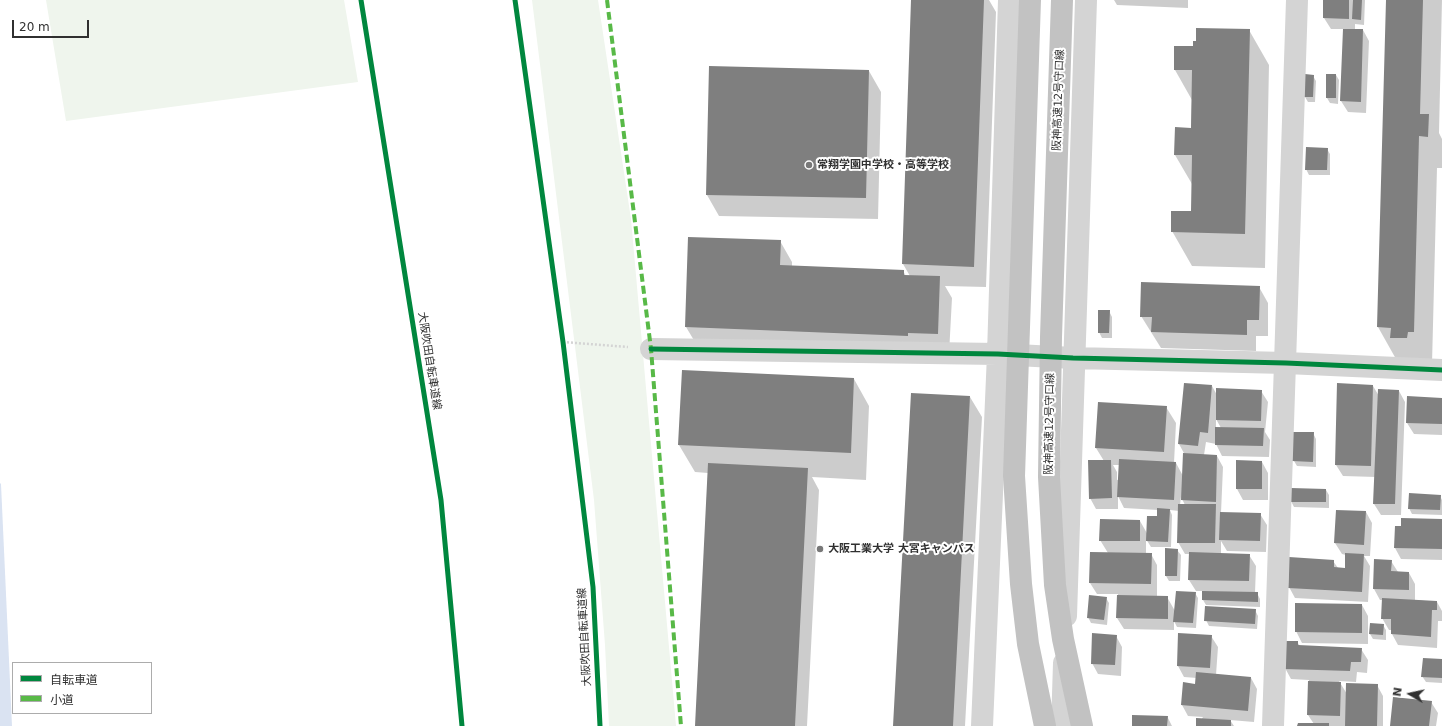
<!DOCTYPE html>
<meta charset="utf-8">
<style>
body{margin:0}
#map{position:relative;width:1442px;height:726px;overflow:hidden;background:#fff;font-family:"DejaVu Sans","Noto Sans JP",sans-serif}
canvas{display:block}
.legend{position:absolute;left:12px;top:662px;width:140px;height:52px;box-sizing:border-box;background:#fff;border:1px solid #acacac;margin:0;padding:5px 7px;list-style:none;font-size:12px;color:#303030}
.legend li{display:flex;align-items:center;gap:8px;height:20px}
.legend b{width:20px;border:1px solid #acacac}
.north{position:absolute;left:1390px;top:674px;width:40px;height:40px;-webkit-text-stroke:3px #fff;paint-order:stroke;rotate:279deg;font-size:11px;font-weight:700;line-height:16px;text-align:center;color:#303030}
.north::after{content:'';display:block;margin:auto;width:14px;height:18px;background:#303030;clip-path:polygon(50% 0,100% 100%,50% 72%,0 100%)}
.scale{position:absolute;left:12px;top:20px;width:77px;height:18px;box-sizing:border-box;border:2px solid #303030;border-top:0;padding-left:5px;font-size:12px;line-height:14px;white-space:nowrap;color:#303030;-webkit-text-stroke:3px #fff;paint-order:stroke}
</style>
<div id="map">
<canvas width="1442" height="726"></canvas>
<ul class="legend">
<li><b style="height:5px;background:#00873e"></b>自転車道</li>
<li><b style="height:5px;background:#58b947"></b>小道</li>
</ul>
<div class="north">N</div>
<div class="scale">20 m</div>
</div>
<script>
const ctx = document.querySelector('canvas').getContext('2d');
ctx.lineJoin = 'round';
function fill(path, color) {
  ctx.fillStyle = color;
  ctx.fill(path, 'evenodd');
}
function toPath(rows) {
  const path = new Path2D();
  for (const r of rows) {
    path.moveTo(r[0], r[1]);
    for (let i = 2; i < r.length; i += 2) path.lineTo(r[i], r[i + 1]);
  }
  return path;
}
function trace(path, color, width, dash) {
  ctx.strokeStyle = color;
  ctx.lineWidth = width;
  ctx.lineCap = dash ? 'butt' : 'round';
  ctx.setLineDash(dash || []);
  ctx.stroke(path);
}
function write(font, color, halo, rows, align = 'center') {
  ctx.font = font + ' "DejaVu Sans","Noto Sans JP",sans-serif';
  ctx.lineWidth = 4;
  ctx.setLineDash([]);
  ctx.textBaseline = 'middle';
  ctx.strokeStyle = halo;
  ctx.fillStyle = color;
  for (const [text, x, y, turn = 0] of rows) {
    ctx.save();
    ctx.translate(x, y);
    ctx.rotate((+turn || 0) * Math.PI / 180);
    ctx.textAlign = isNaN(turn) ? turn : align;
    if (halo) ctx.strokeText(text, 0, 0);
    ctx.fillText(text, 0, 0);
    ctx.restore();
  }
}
fill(toPath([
 [46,0,344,0,358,82,66,121],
 [532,0,598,0,631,219,676,726,609,726,605,645,594,500]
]), '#eff5ed');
fill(toPath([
 [0,483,1,484,12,726,0,726]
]), '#dae3f2');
fill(toPath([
 [912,0,989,0,996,12,986,287,945,286,952,298,949,354,698,347,686,327,780,241,792,262,792,266,903,271,906,276,910,276,903,264],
 [1114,0,1188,0,1188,8,1117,5],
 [1324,0,1365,0,1364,25,1355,24,1355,30,1363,30,1369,41,1366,113,1348,112,1341,101,1344,29,1331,29,1324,18],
 [1387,0,1442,0,1439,133,1442,139,1442,168,1437,168,1432,364,1396,359,1378,327],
 [1249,30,1269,65,1265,268,1192,266,1172,231,1192,212,1192,184,1175,155,1191,129,1192,100,1175,70,1194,47],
 [869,71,881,92,878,219,719,216,707,195],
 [1327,75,1336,75,1339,80,1338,104,1330,103,1327,98],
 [1313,76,1316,81,1315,102,1308,102,1305,97],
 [1327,149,1330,154,1330,175,1309,175,1306,169],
 [1259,287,1268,303,1268,336,1256,336,1256,351,1161,348,1141,316],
 [1109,311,1112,317,1112,338,1102,338,1099,332],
 [854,379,869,406,866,480,812,477,819,490,807,726,696,726,708,473,695,472,679,445],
 [1212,386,1217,395,1261,391,1268,402,1265,432,1270,440,1269,457,1222,456,1216,444,1206,442,1204,455,1217,456,1223,467,1221,513,1260,514,1267,525,1266,552,1227,551,1221,541,1221,554,1249,555,1256,566,1255,593,1257,593,1260,599,1260,607,1206,605,1203,600,1203,591,1196,591,1189,580,1190,554,1185,554,1178,542,1179,511,1170,510,1172,515,1171,547,1151,547,1146,539,1146,554,1151,554,1157,565,1157,597,1167,597,1175,611,1195,593,1198,598,1196,628,1177,627,1174,621,1174,630,1124,629,1117,618,1118,594,1097,594,1090,583,1108,553,1100,540,1140,521,1148,535,1158,517,1158,510,1124,508,1118,496,1118,509,1096,509,1090,498,1104,461,1096,448,1099,403,1166,407,1176,423,1174,463,1176,463,1183,476,1185,455,1179,444],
 [1216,419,1221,428,1216,428],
 [1113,465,1120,465,1119,480,1117,480,1117,472],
 [1181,497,1185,505,1180,505],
 [1373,386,1379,396,1399,391,1405,402,1401,515,1381,515,1374,504,1376,477,1343,476,1336,465],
 [970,397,982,417,965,726,894,726],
 [1442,399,1442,435,1414,434,1407,423],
 [1313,433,1316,439,1316,467,1297,466,1294,461],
 [1262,462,1268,473,1268,500,1243,500,1237,489],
 [1326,490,1329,495,1329,508,1294,507,1291,501],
 [1440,496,1442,500,1442,515,1412,514,1409,508],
 [1337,511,1366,512,1372,523,1370,556,1364,556,1370,566,1368,602,1295,598,1289,587,1333,561,1338,568,1346,569,1346,555,1342,554,1335,543],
 [1442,520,1442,560,1401,559,1395,548,1402,527],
 [1177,550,1181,555,1180,581,1169,581,1166,576],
 [1391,561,1398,572,1409,573,1415,584,1415,600,1437,602,1442,611,1442,621,1438,621,1437,648,1398,645,1392,634,1392,630,1389,630,1382,618,1383,600,1380,600,1374,589],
 [1106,598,1109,603,1107,625,1091,623,1088,617],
 [1362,605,1368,616,1368,644,1302,643,1296,631],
 [1255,610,1258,616,1257,629,1209,626,1206,620],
 [1383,625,1386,630,1386,640,1373,639,1370,634],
 [1116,636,1122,647,1121,676,1098,674,1092,663],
 [1211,636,1218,647,1216,675,1251,678,1257,689,1254,722,1230,720,1234,726,1197,726,1203,717,1188,716,1182,705,1196,685,1197,678,1184,677,1178,666],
 [1297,642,1300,646,1361,649,1368,660,1367,673,1357,672,1356,682,1339,681,1347,694,1377,685,1383,696,1383,726,1298,726,1314,724,1308,715,1309,680,1291,679,1285,668],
 [1442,660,1442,683,1426,682,1422,676],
 [1431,702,1438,713,1436,726,1391,726],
 [1167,716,1172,726,1133,726]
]), '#0003');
fill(toPath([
 [911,0,984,0,974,267,902,264],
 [1323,0,1349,0,1349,19,1323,18],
 [1353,0,1362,0,1361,20,1352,19],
 [1386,0,1423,0,1420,114,1429,114,1428,137,1419,136,1414,332,1408,332,1407,338,1390,338,1391,328,1377,327],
 [1196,28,1250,29,1245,234,1171,232,1171,211,1191,211,1192,155,1174,155,1175,127,1191,128,1192,70,1174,70,1174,46,1193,46,1193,41,1196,41],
 [1343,29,1363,29,1361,102,1340,101],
 [709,66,869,70,866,198,706,195],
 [1305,74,1314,75,1313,97,1304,97],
 [1326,74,1336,74,1336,98,1326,98],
 [1306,147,1328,148,1327,170,1305,170],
 [688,237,781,240,780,265,904,270,904,275,940,276,938,334,908,333,908,336,685,327],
 [1141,282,1260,286,1259,320,1247,320,1247,335,1151,332,1152,317,1140,317],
 [1098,310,1110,310,1109,333,1098,333],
 [682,370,854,378,851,453,678,445],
 [1184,383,1212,385,1208,433,1200,432,1198,446,1178,444],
 [1337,383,1373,385,1371,466,1335,465],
 [1216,388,1262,390,1261,421,1216,420],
 [1378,389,1399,390,1395,504,1373,504],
 [911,393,970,396,953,726,893,726],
 [1407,396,1442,398,1442,424,1406,423],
 [1098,402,1167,406,1164,452,1095,448],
 [1215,427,1264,428,1263,446,1215,445],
 [1293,432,1314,432,1313,462,1292,461],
 [1183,453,1217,455,1216,502,1181,500],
 [1119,459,1176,462,1174,500,1117,497],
 [1088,460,1111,460,1112,498,1089,499],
 [1236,460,1262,461,1262,489,1236,489],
 [708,463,808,468,795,726,695,726],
 [1291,488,1326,489,1326,502,1290,502],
 [1409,493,1441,495,1440,510,1408,509],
 [1178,504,1216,504,1215,543,1177,543],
 [1157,508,1170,509,1168,542,1146,541,1147,516,1157,516],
 [1336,510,1366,511,1364,545,1334,543],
 [1220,512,1261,513,1260,541,1219,540],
 [1401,518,1442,519,1442,549,1394,548,1395,526,1401,526],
 [1100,519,1140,520,1140,541,1099,541],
 [1165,548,1178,549,1177,576,1165,576],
 [1090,552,1152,553,1151,584,1089,583],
 [1189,552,1250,554,1249,581,1188,580],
 [1345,553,1364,554,1362,592,1288,588,1289,557,1334,560,1334,567,1345,568],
 [1374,559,1392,560,1391,571,1409,572,1409,590,1373,589],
 [1176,591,1196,592,1193,623,1173,622],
 [1202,591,1258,592,1258,602,1202,600],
 [1089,595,1107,597,1104,620,1087,618],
 [1117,595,1168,596,1168,619,1116,618],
 [1382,598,1437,601,1437,610,1432,610,1431,637,1391,634,1391,619,1381,619],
 [1295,603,1362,604,1362,633,1295,632],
 [1205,606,1256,609,1255,624,1204,621],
 [1370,623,1384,624,1383,635,1369,634],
 [1092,633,1117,635,1115,665,1091,664],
 [1178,633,1212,635,1210,668,1177,666],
 [1285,641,1298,641,1298,645,1362,648,1361,662,1351,662,1350,671,1284,669],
 [1423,658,1442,659,1442,678,1421,677],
 [1196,672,1251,677,1248,711,1181,705,1183,682,1195,684],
 [1308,681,1341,682,1340,716,1307,715],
 [1346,683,1378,684,1377,726,1345,726],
 [1393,697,1432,701,1429,726,1390,726],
 [1132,715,1168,716,1167,726,1132,726],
 [1196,718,1231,720,1231,726,1196,726],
 [1298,723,1329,723,1329,726,1297,726]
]), '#7f7f7f');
trace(toPath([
 [563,342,628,347]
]), '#d4d4d4', 2.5, [2, 2]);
trace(toPath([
 [651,349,998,354,1073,358,1286,363,1442,370],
 [1066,616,1086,0],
 [982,726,998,354,1009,0],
 [1062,726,1064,663],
 [1273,726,1297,0]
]), '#d4d4d4', 22);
trace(toPath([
 [1030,0,1014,476,1021,584,1028,644,1045,726],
 [1062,0,1051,337,1049,477,1055,585,1063,639,1082,726]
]), '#c2c2c2', 22);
trace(toPath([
 [607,0,651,349,681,726]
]), '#58b947', 4, [8, 4]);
trace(toPath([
 [361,0,441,500,462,726],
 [515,0,563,342,593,587,600,726],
 [651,349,998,354,1073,358,1286,363,1442,370]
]), '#00873e', 5);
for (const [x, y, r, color] of [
 [809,165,4,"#787878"],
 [820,549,4,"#787878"]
]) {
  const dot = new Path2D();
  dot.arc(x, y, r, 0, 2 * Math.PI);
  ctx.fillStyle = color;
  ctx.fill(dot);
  trace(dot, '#fff', 1.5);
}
write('11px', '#303030', '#fff', [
 ["阪神高速12号守口線",1059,100,-88],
 ["大阪吹田自転車道線",429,361,81],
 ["阪神高速12号守口線",1050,424,-89],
 ["大阪吹田自転車道線",585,637,-93]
]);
write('bold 11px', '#303030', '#fff', [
 ["常翔学園中学校・高等学校",817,165],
 ["大阪工業大学 大宮キャンパス",828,549]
], 'left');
</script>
